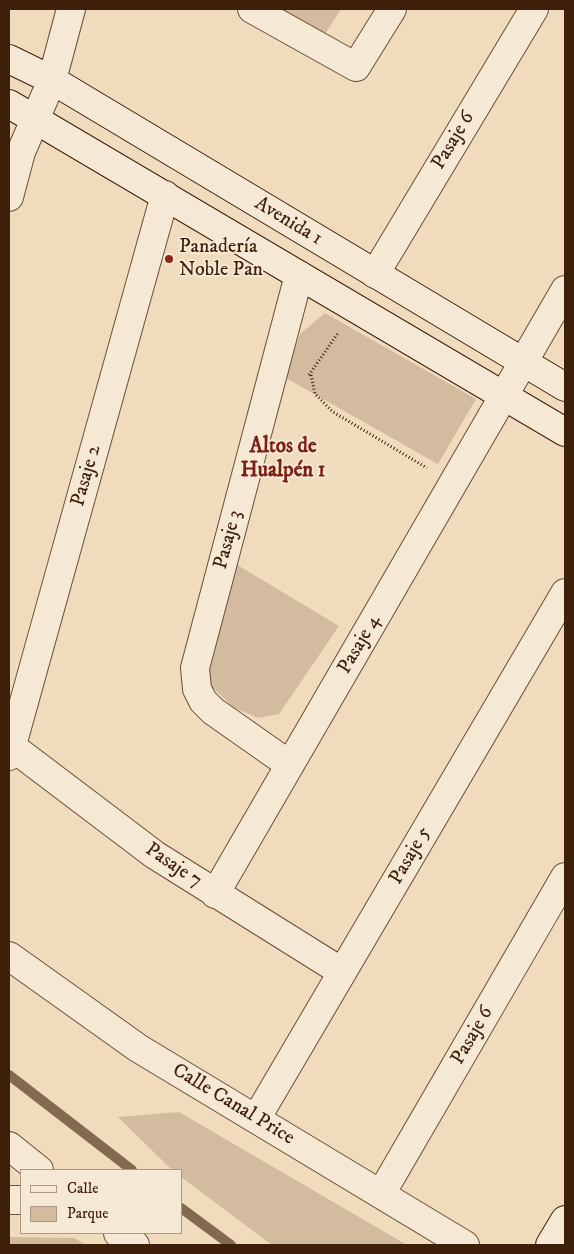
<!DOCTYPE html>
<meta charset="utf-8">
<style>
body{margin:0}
#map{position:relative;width:574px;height:1254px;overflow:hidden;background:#f0dbbd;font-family:"IM FELL DW Pica",serif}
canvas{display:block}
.frame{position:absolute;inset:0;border:10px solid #3e1f0a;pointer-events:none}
.legend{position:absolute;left:20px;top:1169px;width:162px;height:65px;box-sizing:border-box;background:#f5e8d4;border:1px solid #ac9883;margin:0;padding:6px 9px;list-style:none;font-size:15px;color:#3e1f0a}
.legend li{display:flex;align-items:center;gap:10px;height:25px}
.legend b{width:25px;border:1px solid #ac9883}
</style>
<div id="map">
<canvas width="574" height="1254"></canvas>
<div class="frame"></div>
<ul class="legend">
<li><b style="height:6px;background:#f5e8d4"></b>Calle</li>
<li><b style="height:14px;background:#d2bb9f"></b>Parque</li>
</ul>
</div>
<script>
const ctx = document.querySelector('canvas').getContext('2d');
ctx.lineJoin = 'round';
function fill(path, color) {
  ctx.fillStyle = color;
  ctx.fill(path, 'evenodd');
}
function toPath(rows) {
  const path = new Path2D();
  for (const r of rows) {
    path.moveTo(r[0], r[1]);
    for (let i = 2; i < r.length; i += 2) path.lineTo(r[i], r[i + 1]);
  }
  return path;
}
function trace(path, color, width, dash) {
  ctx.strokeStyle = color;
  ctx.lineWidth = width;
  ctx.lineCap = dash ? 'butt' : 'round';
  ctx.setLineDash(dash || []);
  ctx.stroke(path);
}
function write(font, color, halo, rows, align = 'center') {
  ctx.font = font + ' "IM FELL DW Pica",serif';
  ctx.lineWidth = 4;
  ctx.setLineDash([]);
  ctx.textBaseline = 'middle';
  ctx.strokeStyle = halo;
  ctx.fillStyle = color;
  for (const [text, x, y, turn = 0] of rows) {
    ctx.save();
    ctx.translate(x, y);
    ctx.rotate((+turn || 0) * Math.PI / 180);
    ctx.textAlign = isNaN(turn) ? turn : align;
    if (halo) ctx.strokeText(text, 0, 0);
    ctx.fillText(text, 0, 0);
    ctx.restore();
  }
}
fill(toPath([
 [264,9,341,9,325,34,307,34],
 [325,313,476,399,438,464,284,377,300,334],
 [234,563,339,626,279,714,258,718,233,707,212,687,206,661],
 [179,1112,407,1245,272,1245,181,1177,181,1170,172,1170,118,1117],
 [9,1237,75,1238,85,1245,9,1245]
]), '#d2bb9f');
trace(toPath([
 [9,1075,132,1170],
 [181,1208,231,1245]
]), '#846951', 10);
const street = toPath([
 [252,9,356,67,392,9],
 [9,197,21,152,52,80,71,9],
 [375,274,534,9],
 [11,746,155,855,342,972],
 [9,756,165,195],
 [290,765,213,711,203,701,197,689,195,668,299,275],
 [215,894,565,290],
 [9,956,138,1048,465,1245],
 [256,1119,565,593],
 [9,1146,39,1170],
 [381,1194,565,877],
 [9,1200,21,1200],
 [118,1233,135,1245]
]);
const secondary = toPath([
 [9,59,52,80,565,387],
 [9,104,565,432],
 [550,1245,565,1220]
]);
trace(street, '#6a4e37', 30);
trace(secondary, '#3e1f0a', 30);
trace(toPath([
 [309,375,338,333],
 [311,375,315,394,333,412,427,468]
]), '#3e1f0a', 3, [1, 2.5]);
trace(street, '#f5e8d4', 28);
trace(secondary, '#f5e8d4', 28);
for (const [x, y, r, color] of [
 [169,259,5,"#8f2418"]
]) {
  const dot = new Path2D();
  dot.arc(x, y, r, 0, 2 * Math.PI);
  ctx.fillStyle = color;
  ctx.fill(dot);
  trace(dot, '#f5e8d4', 2);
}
write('20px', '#3e1f0a', '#f5e8d4', [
 ["Pasaje 6",454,141,-59],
 ["Avenida 1",288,222,31],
 ["Pasaje 2",87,476,-74],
 ["Pasaje 3",229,540,-75],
 ["Pasaje 4",360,645,-60],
 ["Pasaje 5",411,856,-60],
 ["Pasaje 7",173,866,34],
 ["Pasaje 6",473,1036,-60],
 ["Calle Canal Price",233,1105,31]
]);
write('20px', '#3e1f0a', '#f5e8d4', [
 ["Panadería",179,248],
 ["Noble Pan",179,271]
], 'left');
write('bold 21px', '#7a1f14', '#f5e8d4', [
 ["Altos de",283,448],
 ["Hualpén 1",283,472]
]);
</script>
